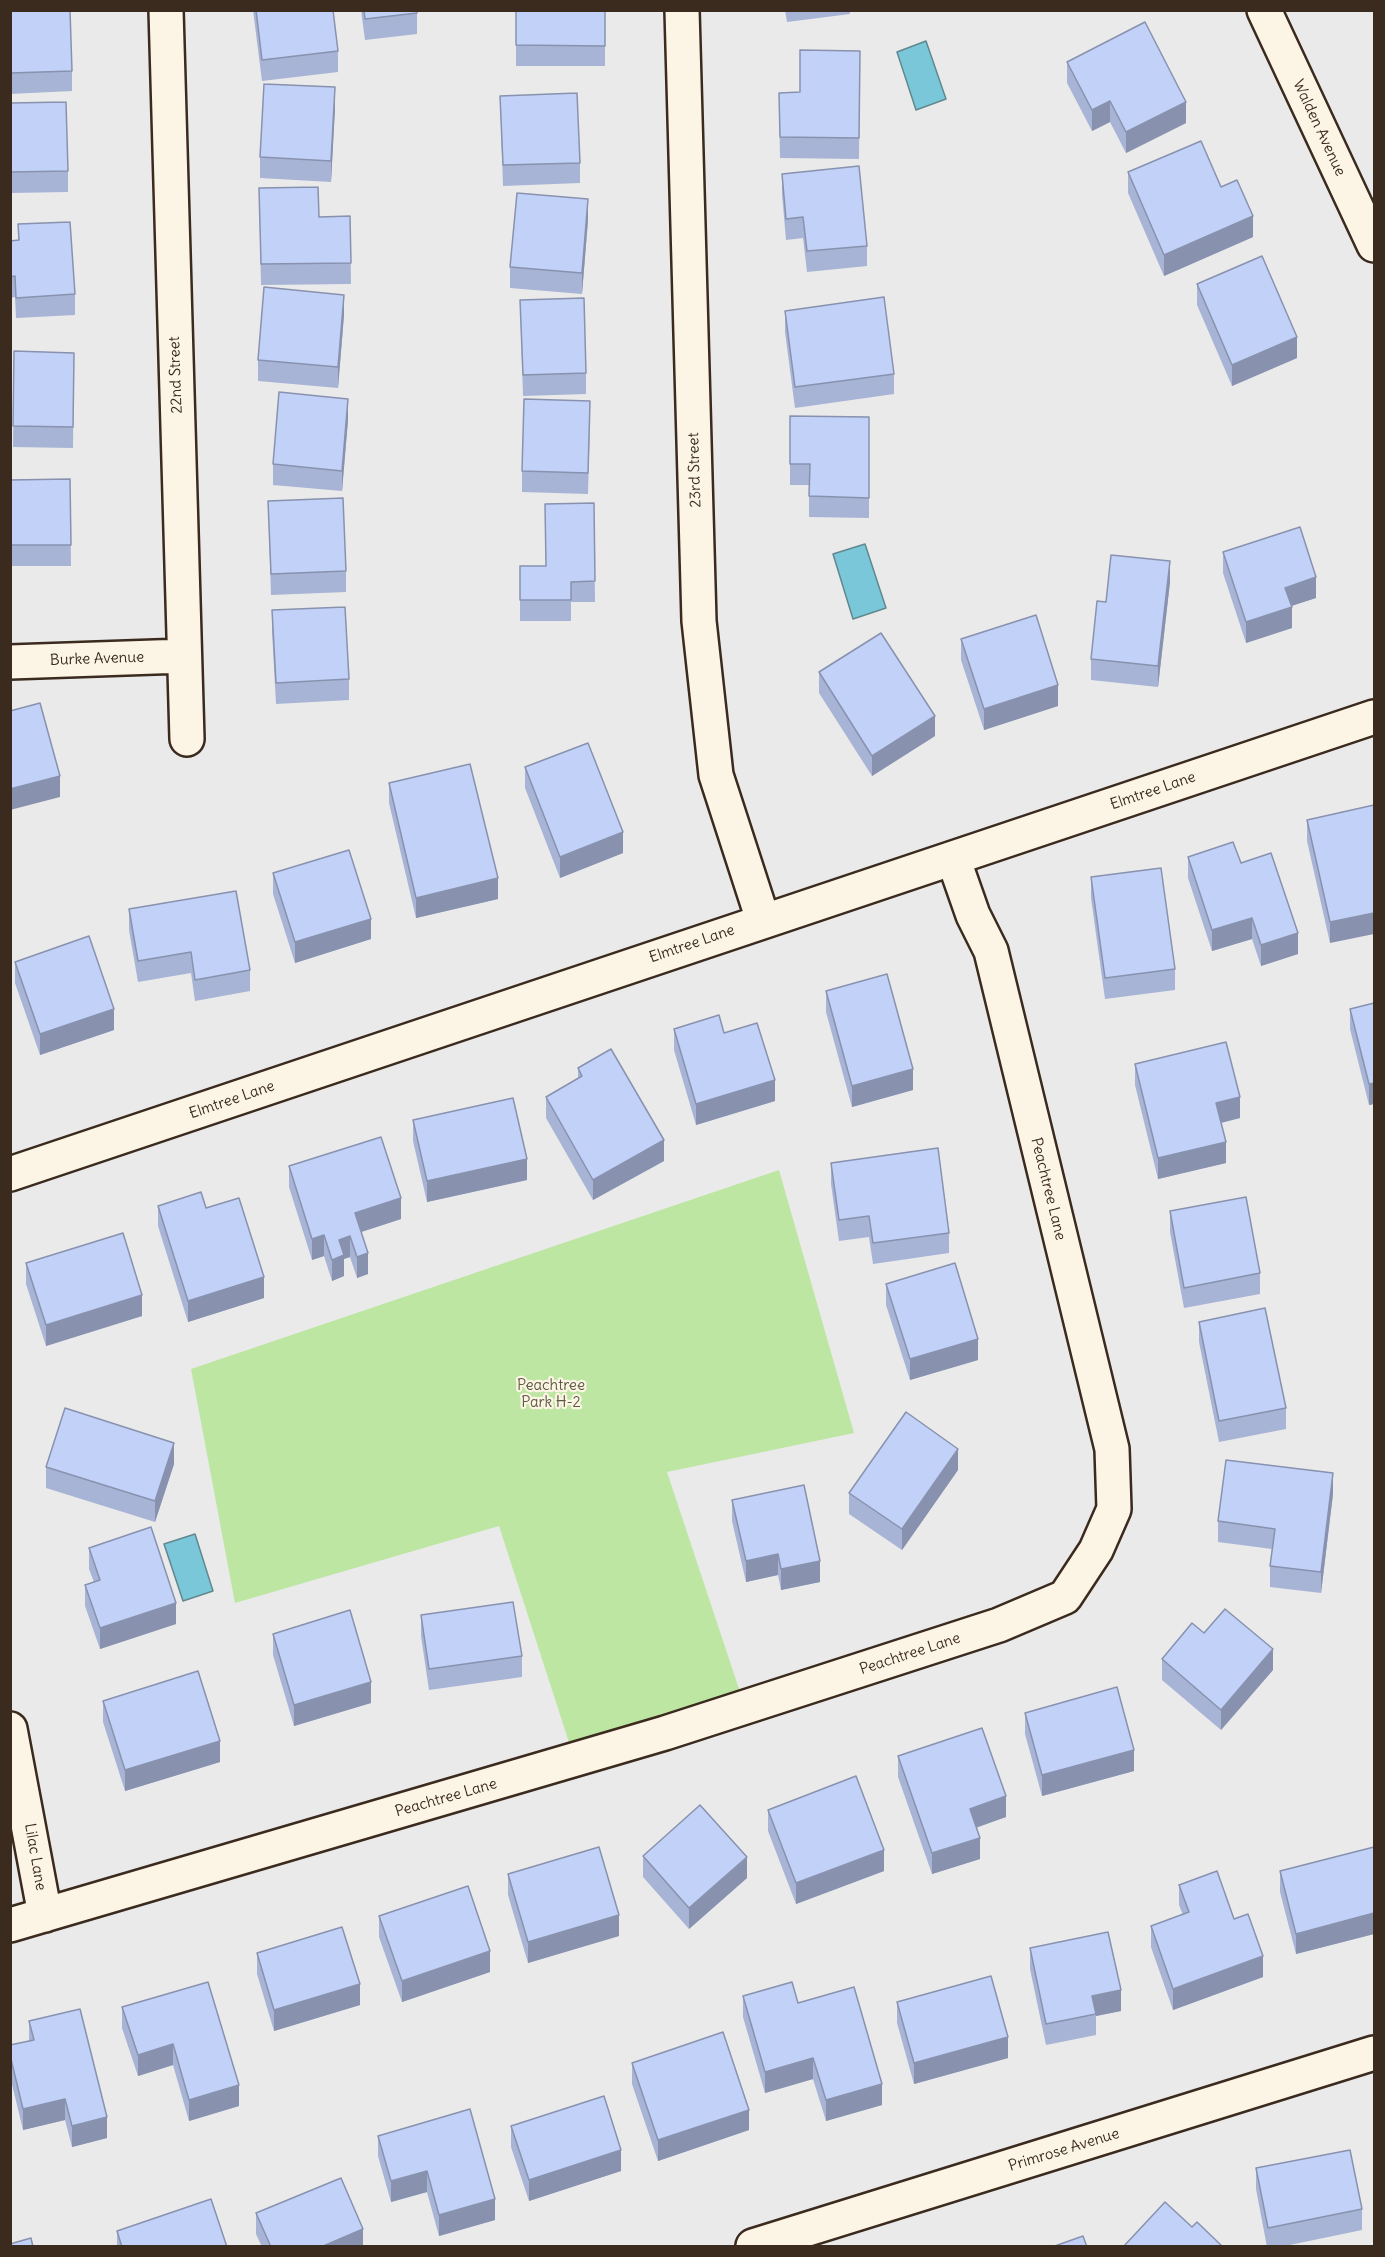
<!DOCTYPE html>
<style>
body{margin:0}
#map{position:relative;width:1385px;height:2257px;overflow:hidden;background:#ebeaeb;font-family:Delius,sans-serif}
canvas{display:block}
.frame{position:absolute;inset:0;border:12px solid #3b2a1e;pointer-events:none}
</style>
<div id="map">
<canvas width="1385" height="2257"></canvas>
<div class="frame"></div>
</div>
<script>
const ctx = document.querySelector('canvas').getContext('2d');
ctx.lineJoin = 'round';
function fill(path, color) {
  ctx.fillStyle = color;
  ctx.fill(path, 'evenodd');
}
function toPath(rows) {
  const path = new Path2D();
  for (const r of rows) {
    path.moveTo(r[0], r[1]);
    for (let i = 2; i < r.length; i += 2) path.lineTo(r[i], r[i + 1]);
  }
  return path;
}
function trace(path, color, width, dash) {
  ctx.strokeStyle = color;
  ctx.lineWidth = width;
  ctx.lineCap = dash ? 'butt' : 'round';
  ctx.setLineDash(dash || []);
  ctx.stroke(path);
}
function write(font, color, halo, rows, align = 'center') {
  ctx.font = font + ' Delius,sans-serif';
  ctx.lineWidth = 4.5;
  ctx.setLineDash([]);
  ctx.textBaseline = 'middle';
  ctx.strokeStyle = halo;
  ctx.fillStyle = color;
  for (const [text, x, y, turn = 0] of rows) {
    ctx.save();
    ctx.translate(x, y);
    ctx.rotate((+turn || 0) * Math.PI / 180);
    ctx.textAlign = isNaN(turn) ? turn : align;
    if (halo) ctx.strokeText(text, 0, 0);
    ctx.fillText(text, 0, 0);
    ctx.restore();
  }
}
fill(toPath([
 [779,1170,854,1433,667,1472,745,1707,575,1761,499,1526,235,1603,191,1369]
]), '#bce6a2');
const water = toPath([
 [926,41,946,99,916,110,897,52,926,41],
 [865,544,886,608,853,619,833,554,865,544],
 [195,1534,213,1591,183,1601,164,1544,195,1534]
]);
fill(water, '#7ac7d9');
trace(water, '#61888e', 1.5);
const minor = toPath([
 [166,10,187,739],
 [682,10,699,621,716,775,763,920],
 [1264,10,1374,245],
 [10,662,184,656],
 [10,1174,1374,717],
 [10,1729,45,1915],
 [10,1925,665,1733,999,1625,1065,1597,1096,1550,1114,1509,1112,1449,991,951,973,915,953,858],
 [753,2246,1374,2053]
]);
trace(minor, '#3b2a1e', 38);
trace(minor, '#fcf5e5', 33);
fill(toPath([
 [10,10,72,71,72,91,10,94],
 [253,10,333,10,338,51,338,72,262,81],
 [361,10,417,10,417,34,365,40],
 [516,10,605,10,605,66,516,66],
 [785,10,850,10,850,14,787,22],
 [860,51,859,159,780,158,779,93,800,92],
 [1067,62,1186,123,1126,153,1110,122,1092,131,1067,83],
 [500,96,580,163,580,183,503,186],
 [10,103,68,171,68,192,10,193],
 [335,108,331,182,260,178,260,157],
 [1128,172,1221,187,1253,237,1164,276,1128,193],
 [782,174,867,246,867,266,807,272,803,238,786,240,782,194],
 [259,188,319,217,350,216,351,284,261,285],
 [588,220,582,294,510,288,510,267],
 [18,224,75,294,75,315,16,318,15,297,10,298,10,241,18,240],
 [1197,284,1297,358,1232,386,1197,305],
 [520,300,586,373,586,394,523,396],
 [785,311,894,374,894,394,795,408,785,332],
 [344,315,338,388,258,381,258,360],
 [14,351,74,353,73,448,13,447],
 [790,416,869,417,869,518,809,517,809,485,790,485],
 [348,420,342,491,273,485,273,464],
 [590,422,588,494,522,492,522,471],
 [70,479,71,566,10,566,10,480],
 [268,501,346,571,346,592,271,595],
 [594,503,595,602,571,602,571,621,520,621,520,566,546,566],
 [1223,552,1316,598,1291,606,1292,628,1246,643,1223,573],
 [1170,582,1158,687,1091,680,1091,659,1106,602],
 [272,610,349,679,349,700,276,704,272,631],
 [961,639,1058,706,984,730,961,660],
 [819,672,935,736,872,776,819,693],
 [525,767,623,853,560,878,525,788],
 [389,783,498,899,416,918,389,803],
 [1374,805,1330,943,1307,841,1307,820],
 [1188,857,1241,863,1298,954,1261,966,1252,939,1212,951,1188,878],
 [273,873,371,939,295,963,273,894],
 [1091,877,1175,969,1175,990,1105,999,1091,898],
 [129,909,250,970,250,991,195,1001,191,973,138,982,129,930],
 [15,962,114,1030,40,1055,15,983],
 [826,991,913,1090,852,1107,826,1012],
 [1374,1003,1374,1104,1369,1105,1350,1029,1350,1009],
 [674,1029,724,1033,775,1101,696,1125,674,1050],
 [1135,1064,1240,1118,1221,1123,1226,1163,1158,1179,1135,1085],
 [578,1068,664,1161,593,1200,546,1118,546,1097,578,1078],
 [413,1120,527,1180,427,1202,413,1141],
 [831,1163,949,1233,949,1253,873,1264,869,1237,839,1241,831,1184],
 [289,1166,401,1219,361,1232,368,1274,357,1278,350,1257,344,1259,344,1276,332,1281,324,1256,312,1260,289,1187],
 [158,1206,206,1208,264,1298,188,1322,158,1226],
 [1170,1211,1260,1273,1260,1294,1184,1308,1170,1232],
 [26,1263,142,1316,46,1346,26,1284],
 [886,1284,978,1360,910,1380,886,1305],
 [1199,1322,1286,1408,1286,1429,1219,1442,1199,1342],
 [174,1464,155,1522,46,1488,46,1467],
 [958,1470,902,1550,849,1514,849,1493],
 [1333,1494,1321,1593,1270,1587,1270,1566,1272,1549,1218,1542,1218,1521],
 [732,1500,820,1582,781,1590,778,1575,746,1582,732,1521],
 [89,1548,176,1624,100,1649,85,1606,85,1585,94,1582,89,1569],
 [421,1615,522,1656,522,1677,429,1690,421,1636],
 [273,1634,371,1703,294,1726,273,1655],
 [1162,1659,1273,1670,1221,1730,1162,1680],
 [103,1701,220,1762,125,1791,103,1722],
 [1025,1713,1134,1771,1042,1796,1025,1734],
 [898,1756,1006,1817,976,1827,980,1859,932,1874,898,1777],
 [768,1810,884,1871,796,1904,768,1831],
 [1374,1847,1374,1934,1296,1954,1280,1892,1280,1871],
 [643,1856,747,1878,689,1929,643,1877],
 [508,1874,619,1936,528,1963,508,1895],
 [1179,1885,1234,1919,1263,1977,1173,2010,1151,1947,1151,1926,1183,1915,1179,1905],
 [379,1916,490,1972,402,2002,379,1937],
 [1030,1948,1121,2011,1096,2016,1096,2035,1046,2045,1030,1969],
 [257,1953,360,2005,274,2031,257,1974],
 [208,1982,239,2106,189,2121,173,2065,138,2076,122,2028,122,2007],
 [743,1996,798,2003,882,2105,826,2121,813,2079,765,2093,743,2017],
 [897,2002,1008,2058,914,2084,897,2023],
 [29,2021,107,2138,72,2147,65,2120,23,2130,10,2076,10,2045,29,2041],
 [632,2063,749,2130,658,2161,632,2084],
 [511,2126,621,2171,529,2201,511,2147],
 [378,2136,495,2220,439,2236,427,2192,391,2202,378,2156],
 [1256,2168,1362,2209,1362,2230,1280,2247,1267,2247,1256,2189],
 [256,2213,363,2247,262,2247,256,2234],
 [117,2231,227,2247,117,2247]
]), '#a7b4d5');
fill(toPath([
 [335,87,335,108,331,182,331,161],
 [1110,101,1110,122,1092,131,1092,110],
 [1186,102,1186,123,1126,153,1126,132],
 [588,199,588,220,582,294,582,273],
 [1253,216,1253,237,1164,276,1164,255],
 [344,295,344,315,338,388,338,367],
 [1297,337,1297,358,1232,386,1232,365],
 [348,399,348,420,342,491,342,471],
 [1170,561,1170,582,1158,687,1158,666],
 [1316,577,1316,598,1285,608,1285,588],
 [1292,607,1292,628,1246,643,1246,622],
 [1058,685,1058,706,984,730,984,709],
 [935,716,935,736,872,776,872,756],
 [60,776,60,797,10,810,10,789],
 [623,832,623,853,560,878,560,857],
 [498,878,498,899,416,918,416,898],
 [1374,913,1374,934,1330,943,1330,922],
 [1252,918,1252,939,1212,951,1212,930],
 [371,919,371,939,295,963,295,942],
 [1298,933,1298,954,1261,966,1261,945],
 [114,1009,114,1030,40,1055,40,1034],
 [913,1069,913,1090,852,1107,852,1086],
 [775,1080,775,1101,696,1125,696,1104],
 [1374,1083,1374,1104,1369,1105,1369,1084],
 [1240,1097,1240,1118,1216,1124,1216,1103],
 [664,1140,664,1161,593,1200,593,1180],
 [1226,1142,1226,1163,1158,1179,1158,1158],
 [527,1159,527,1180,427,1202,427,1181],
 [401,1198,401,1219,355,1234,355,1213],
 [324,1235,324,1256,312,1260,312,1239],
 [350,1236,350,1257,344,1259,344,1276,332,1281,332,1260,339,1240],
 [368,1253,368,1274,357,1278,357,1257],
 [264,1277,264,1298,188,1322,188,1301],
 [142,1295,142,1316,46,1346,46,1325],
 [978,1339,978,1360,910,1380,910,1359],
 [174,1443,174,1464,155,1522,155,1501],
 [958,1449,958,1470,902,1550,902,1529],
 [1333,1473,1333,1494,1321,1593,1321,1572],
 [778,1554,778,1575,746,1582,746,1561],
 [820,1561,820,1582,781,1590,781,1569],
 [176,1603,176,1624,100,1649,100,1628],
 [1273,1649,1273,1670,1221,1730,1221,1710],
 [371,1682,371,1703,294,1726,294,1705],
 [220,1741,220,1762,125,1791,125,1770],
 [1134,1750,1134,1771,1042,1796,1042,1775],
 [1006,1796,1006,1817,970,1830,970,1809],
 [980,1838,980,1859,932,1874,932,1853],
 [884,1850,884,1871,796,1904,796,1883],
 [747,1857,747,1878,689,1929,689,1908],
 [1374,1913,1374,1934,1296,1954,1296,1934],
 [619,1915,619,1936,528,1963,528,1942],
 [490,1951,490,1972,402,2002,402,1981],
 [1263,1956,1263,1977,1173,2010,1173,1989],
 [360,1984,360,2005,274,2031,274,2010],
 [1121,1990,1121,2011,1096,2016,1092,1996],
 [1008,2037,1008,2058,914,2084,914,2063],
 [173,2044,173,2065,138,2076,138,2055],
 [813,2058,813,2079,765,2093,765,2072],
 [882,2084,882,2105,826,2121,826,2100],
 [239,2085,239,2106,189,2121,189,2100],
 [65,2099,65,2120,23,2130,23,2109],
 [749,2110,749,2130,658,2161,658,2140],
 [107,2117,107,2138,72,2147,72,2126],
 [621,2150,621,2171,529,2201,529,2180],
 [427,2171,427,2192,391,2202,391,2181],
 [495,2199,495,2220,439,2236,439,2215],
 [363,2229,363,2247,321,2247]
]), '#8892ae');
const building = toPath([
 [10,10,70,10,72,71,10,73,10,10],
 [256,10,333,10,338,51,262,60,256,10],
 [364,10,417,10,417,13,365,19,364,10],
 [516,10,605,10,605,46,516,45,516,10],
 [1145,22,1186,102,1126,132,1110,101,1092,110,1067,62,1145,22],
 [800,50,860,51,859,138,780,137,779,93,800,92,800,50],
 [264,84,335,87,331,161,260,157,264,84],
 [577,93,580,163,503,165,500,96,577,93],
 [66,102,68,171,10,172,10,103,66,102],
 [1201,141,1221,187,1237,180,1253,216,1164,255,1128,172,1201,141],
 [859,166,867,246,807,251,803,217,786,219,782,174,859,166],
 [318,187,319,217,350,216,351,263,261,264,259,188,318,187],
 [517,193,588,199,582,273,510,267,517,193],
 [70,222,75,294,16,298,15,276,10,277,10,241,19,240,18,224,70,222],
 [1262,256,1297,337,1232,365,1197,284,1262,256],
 [264,287,344,295,338,367,258,360,264,287],
 [884,297,894,374,795,387,785,311,884,297],
 [584,298,586,373,523,375,520,300,584,298],
 [14,351,74,353,73,427,13,426,14,351],
 [279,392,348,399,342,471,273,464,279,392],
 [524,399,590,401,588,473,522,471,524,399],
 [790,416,869,417,869,498,809,496,810,464,790,464,790,416],
 [70,479,71,545,10,545,10,480,70,479],
 [343,498,346,571,271,574,268,501,343,498],
 [594,503,595,581,571,582,571,600,520,600,520,566,546,566,545,504,594,503],
 [1300,527,1316,577,1285,588,1292,607,1246,622,1223,552,1300,527],
 [1111,555,1170,561,1158,666,1091,659,1097,601,1106,602,1111,555],
 [345,607,349,679,276,683,272,610,345,607],
 [1036,615,1058,685,984,709,961,639,1036,615],
 [881,633,935,716,872,756,819,672,881,633],
 [40,703,60,776,10,789,10,711,40,703],
 [588,743,623,832,560,857,525,767,588,743],
 [470,764,498,878,416,898,389,783,470,764],
 [1374,805,1374,913,1330,922,1307,820,1374,805],
 [1233,842,1241,863,1271,853,1298,933,1261,945,1252,918,1212,930,1188,857,1233,842],
 [349,850,371,919,295,942,273,873,349,850],
 [1161,868,1175,969,1105,978,1091,877,1161,868],
 [236,891,250,970,195,980,191,952,138,961,129,909,236,891],
 [89,936,114,1009,40,1034,15,962,89,936],
 [887,974,913,1069,852,1086,826,991,887,974],
 [1374,1003,1374,1083,1369,1084,1350,1009,1374,1003],
 [719,1015,724,1033,757,1023,775,1080,696,1104,674,1029,719,1015],
 [1226,1042,1240,1097,1216,1103,1226,1142,1158,1158,1135,1064,1226,1042],
 [611,1049,664,1140,593,1180,546,1097,582,1076,578,1068,611,1049],
 [513,1098,527,1159,427,1181,413,1120,513,1098],
 [381,1137,401,1198,355,1213,368,1253,357,1257,350,1236,339,1240,344,1255,332,1260,324,1235,312,1239,289,1166,381,1137],
 [938,1148,949,1233,873,1243,869,1216,839,1220,831,1163,938,1148],
 [201,1192,206,1208,239,1198,264,1277,188,1301,158,1206,201,1192],
 [1246,1197,1260,1273,1184,1288,1170,1211,1246,1197],
 [123,1233,142,1295,46,1325,26,1263,123,1233],
 [955,1263,978,1339,910,1359,886,1284,955,1263],
 [1265,1308,1286,1408,1219,1421,1199,1322,1265,1308],
 [65,1408,174,1443,155,1501,46,1467,65,1408],
 [906,1412,958,1449,902,1529,849,1493,906,1412],
 [1226,1460,1333,1473,1321,1572,1270,1566,1275,1529,1218,1521,1226,1460],
 [804,1485,820,1561,781,1569,778,1554,746,1561,732,1500,804,1485],
 [151,1527,176,1603,100,1628,85,1585,100,1580,89,1548,151,1527],
 [513,1602,522,1656,429,1669,421,1615,513,1602],
 [1225,1609,1273,1649,1221,1710,1162,1659,1192,1623,1204,1633,1225,1609],
 [350,1610,371,1682,294,1705,273,1634,350,1610],
 [198,1671,220,1741,125,1770,103,1701,198,1671],
 [1117,1687,1134,1750,1042,1775,1025,1713,1117,1687],
 [982,1728,1006,1796,970,1809,980,1838,932,1853,898,1756,982,1728],
 [856,1776,884,1850,796,1883,768,1810,856,1776],
 [700,1805,747,1857,689,1908,643,1856,700,1805],
 [599,1847,619,1915,528,1942,508,1874,599,1847],
 [1374,1847,1374,1913,1296,1934,1280,1871,1374,1847],
 [1217,1871,1234,1919,1248,1914,1263,1956,1173,1989,1151,1926,1189,1912,1179,1885,1217,1871],
 [468,1886,490,1951,402,1981,379,1916,468,1886],
 [342,1927,360,1984,274,2010,257,1953,342,1927],
 [1108,1932,1121,1990,1092,1996,1096,2014,1046,2024,1030,1948,1108,1932],
 [991,1976,1008,2037,914,2063,897,2002,991,1976],
 [208,1982,239,2085,189,2100,173,2044,138,2055,122,2007,208,1982],
 [792,1982,798,2003,854,1987,882,2084,826,2100,813,2058,765,2072,743,1996,792,1982],
 [80,2009,107,2117,72,2126,65,2099,23,2109,10,2055,10,2045,34,2040,29,2021,80,2009],
 [723,2032,749,2110,658,2140,632,2063,723,2032],
 [604,2096,621,2150,529,2180,511,2126,604,2096],
 [470,2109,495,2199,439,2215,427,2171,391,2181,378,2136,470,2109],
 [1350,2150,1362,2209,1268,2228,1256,2168,1350,2150],
 [341,2178,363,2229,321,2247,271,2247,256,2213,341,2178],
 [211,2199,227,2247,122,2247,117,2231,211,2199],
 [1165,2202,1192,2227,1197,2222,1223,2247,1123,2247,1165,2202],
 [1083,2236,1087,2247,1052,2247,1083,2236],
 [31,2238,33,2247,10,2247,10,2244,31,2238]
]);
fill(building, '#c2d1f8');
trace(building, '#8892ae', 1.5);
write('15px', '#3b2a1e', '#fcf5e5', [
 ["Walden Avenue",1319,128,65],
 ["22nd Street",176,375,-92],
 ["23rd Street",695,470,-92],
 ["Burke Avenue",97,659,-2],
 ["Elmtree Lane",1153,791,-19],
 ["Elmtree Lane",692,944,-19],
 ["Elmtree Lane",232,1100,-19],
 ["Peachtree Lane",1048,1189,76],
 ["Peachtree Lane",910,1654,-18],
 ["Peachtree Lane",446,1798,-16],
 ["Lilac Lane",35,1857,80],
 ["Primrose Avenue",1064,2150,-17]
]);
write('15px', '#5b593f', '#fcf5e5', [
 ["Peachtree",551,1386],
 ["Park H-2",551,1403]
]);
</script>
